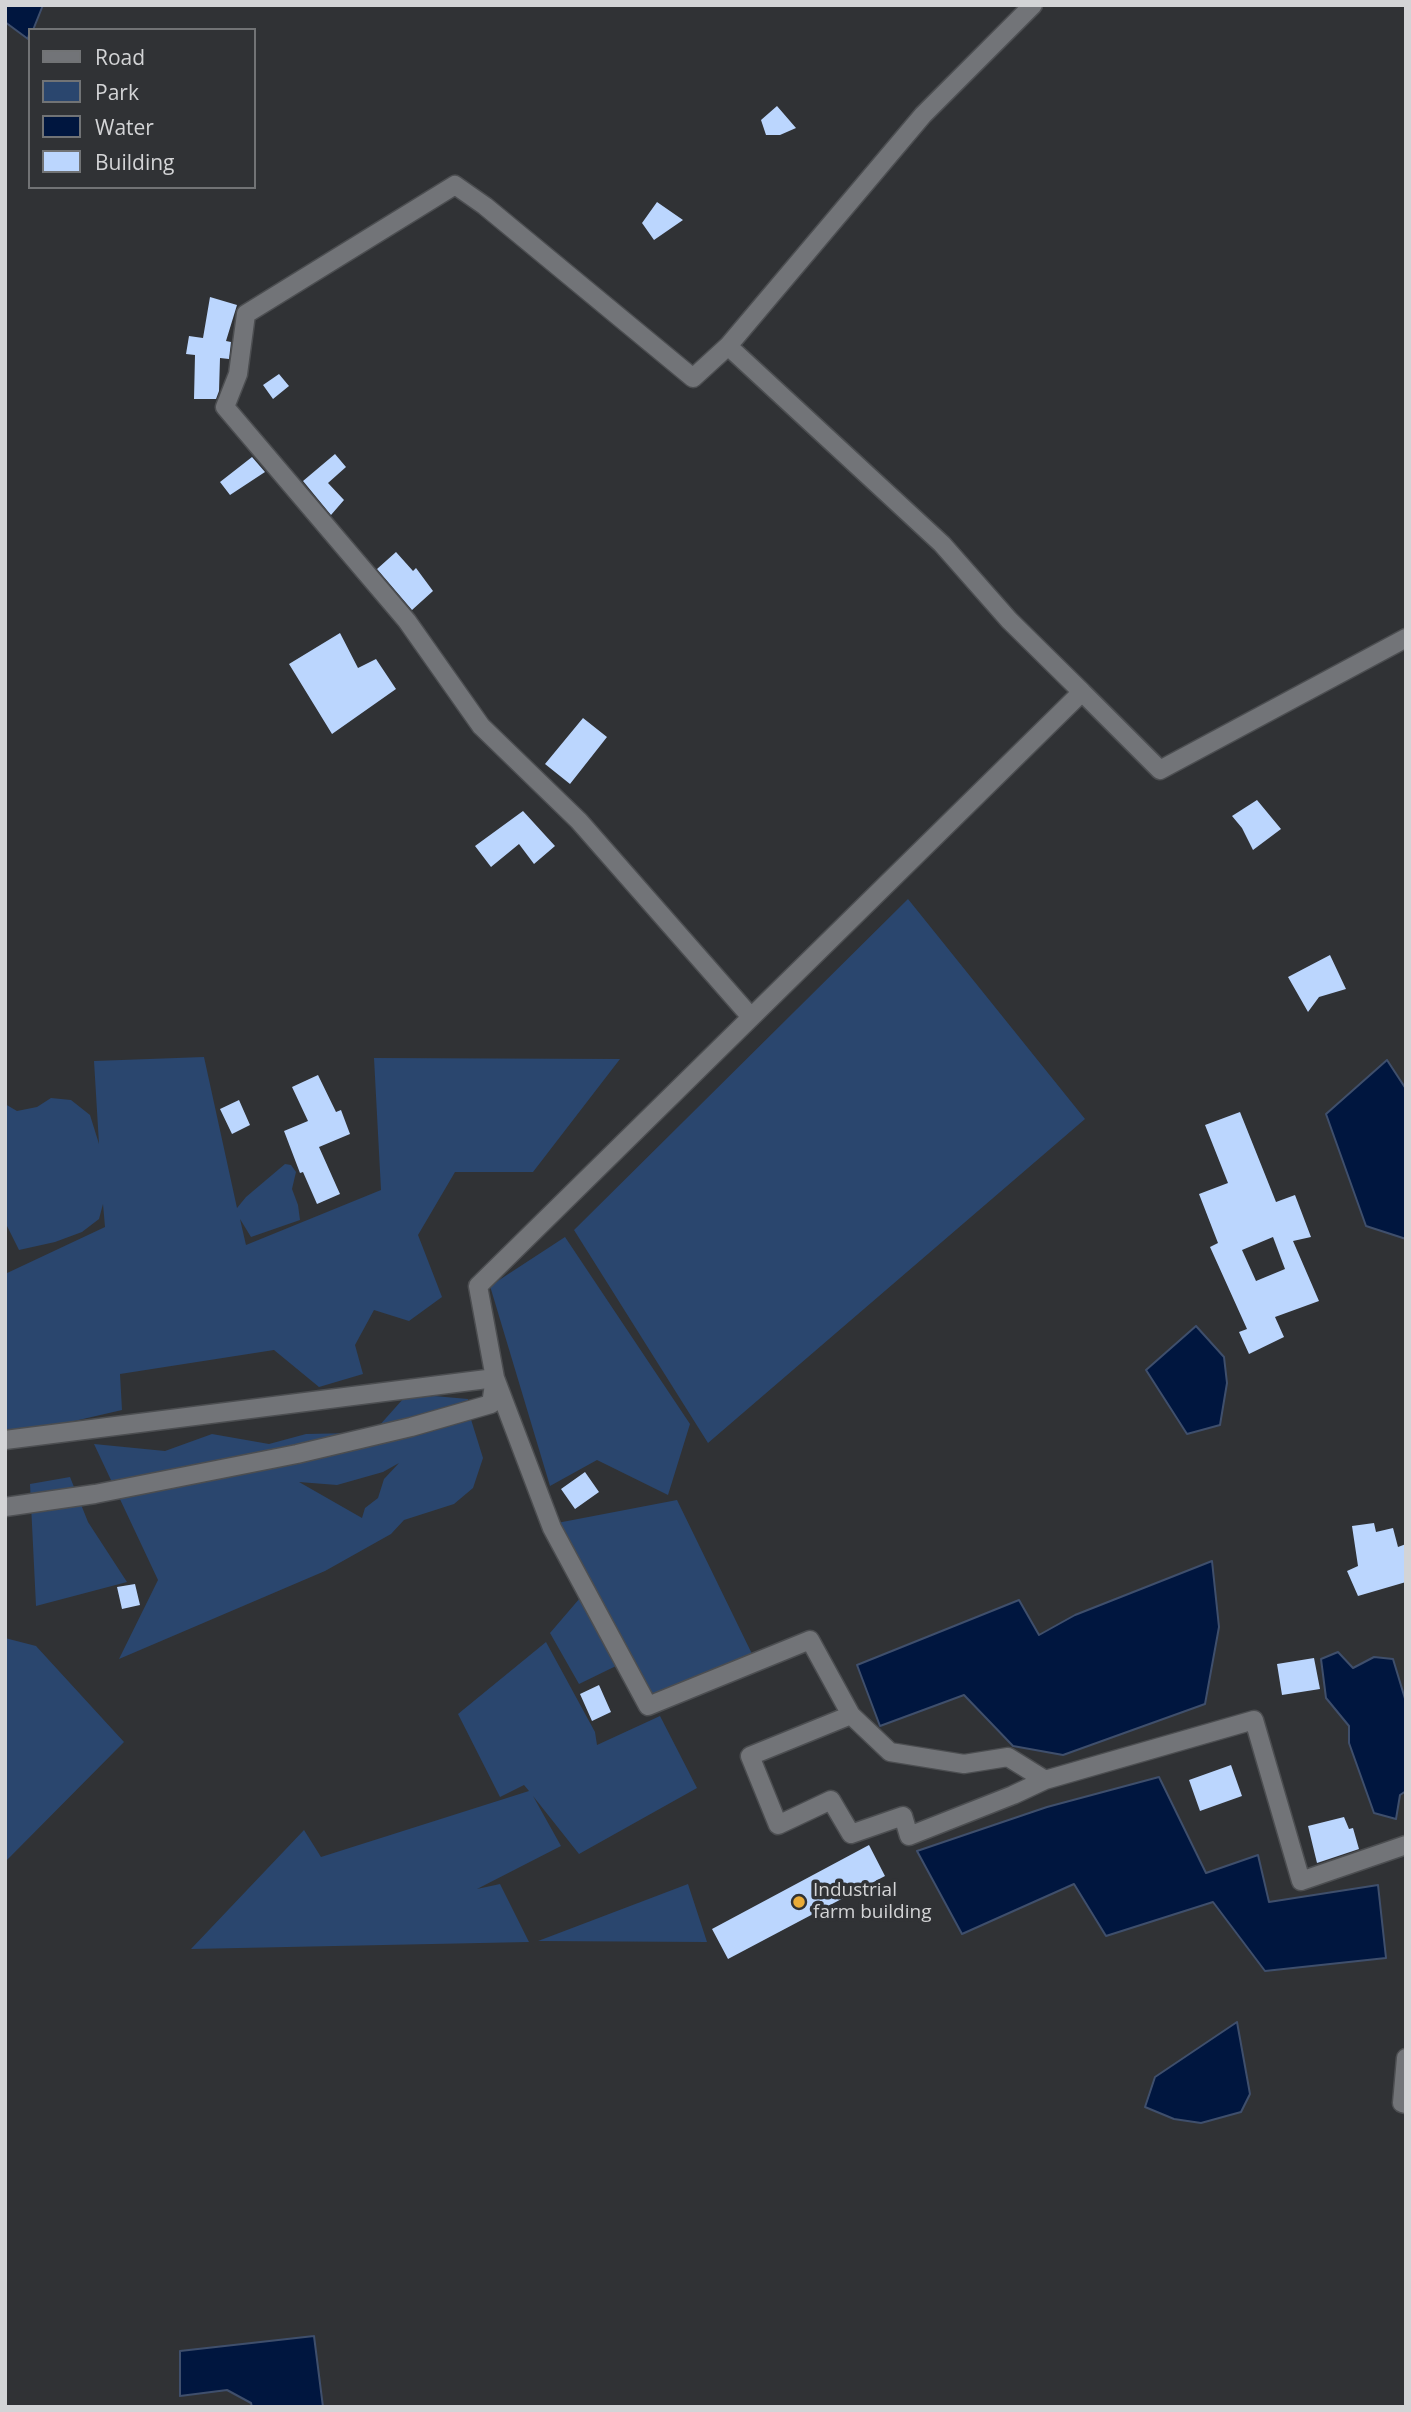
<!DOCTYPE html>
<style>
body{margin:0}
#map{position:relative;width:1411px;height:2412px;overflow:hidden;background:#303235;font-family:"Open Sans",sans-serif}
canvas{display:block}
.frame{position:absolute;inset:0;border:7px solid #d3d4d6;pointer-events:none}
.legend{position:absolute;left:28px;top:28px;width:228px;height:161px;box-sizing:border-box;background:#303235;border:2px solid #717375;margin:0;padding:9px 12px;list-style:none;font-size:21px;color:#d3d4d6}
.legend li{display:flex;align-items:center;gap:14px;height:35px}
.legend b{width:35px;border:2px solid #717375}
</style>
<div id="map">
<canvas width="1411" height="2412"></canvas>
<div class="frame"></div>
<ul class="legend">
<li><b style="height:9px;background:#727478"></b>Road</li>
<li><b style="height:19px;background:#2a466e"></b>Park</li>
<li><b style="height:19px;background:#00163f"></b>Water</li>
<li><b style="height:19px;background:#bbd6fe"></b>Building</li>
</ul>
</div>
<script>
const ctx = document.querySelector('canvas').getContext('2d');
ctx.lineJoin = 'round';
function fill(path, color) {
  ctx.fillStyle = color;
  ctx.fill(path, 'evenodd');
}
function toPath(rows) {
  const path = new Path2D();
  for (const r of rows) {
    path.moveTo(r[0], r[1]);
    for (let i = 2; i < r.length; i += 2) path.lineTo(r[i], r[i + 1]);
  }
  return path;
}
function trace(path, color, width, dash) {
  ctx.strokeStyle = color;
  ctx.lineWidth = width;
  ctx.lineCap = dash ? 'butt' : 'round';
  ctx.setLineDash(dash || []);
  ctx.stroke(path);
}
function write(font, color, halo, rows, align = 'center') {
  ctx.font = font + ' "Open Sans",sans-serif';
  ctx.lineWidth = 7;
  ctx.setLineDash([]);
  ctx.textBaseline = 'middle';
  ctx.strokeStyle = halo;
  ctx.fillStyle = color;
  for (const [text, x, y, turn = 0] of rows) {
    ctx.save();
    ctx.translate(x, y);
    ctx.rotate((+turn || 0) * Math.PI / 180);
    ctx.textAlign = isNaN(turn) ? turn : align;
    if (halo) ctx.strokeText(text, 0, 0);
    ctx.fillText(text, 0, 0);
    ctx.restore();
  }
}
fill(toPath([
 [908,899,1085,1119,708,1443,574,1230],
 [204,1057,237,1208,246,1197,285,1164,291,1165,296,1172,292,1189,298,1205,300,1220,251,1237,240,1219,246,1245,381,1190,374,1058,620,1059,533,1172,455,1172,418,1235,442,1297,409,1321,374,1310,355,1345,363,1374,319,1387,274,1350,120,1374,122,1410,5,1437,5,1274,105,1227,103,1204,99,1219,82,1232,55,1242,19,1250,5,1222,5,1104,17,1111,37,1107,51,1098,71,1100,90,1115,99,1144,94,1061],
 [565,1237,690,1424,668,1495,597,1460,550,1486,490,1286],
 [434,1396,468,1399,469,1413,483,1458,473,1488,454,1504,404,1520,391,1534,325,1571,119,1659,158,1580,94,1444,165,1451,212,1434,269,1444,306,1434,355,1433,378,1427,403,1399],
 [399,1463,384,1479,378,1498,365,1508,362,1518,299,1482,337,1485,383,1472],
 [70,1477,88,1522,127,1582,36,1606,30,1484],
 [677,1500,754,1658,653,1702,557,1523],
 [580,1598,616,1666,579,1684,550,1633],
 [5,1638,36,1646,124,1742,5,1862],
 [546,1642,595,1732,597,1745,660,1716,697,1788,579,1854,533,1796,561,1846,477,1889,500,1884,529,1942,191,1949,304,1830,321,1857,529,1791,524,1785,500,1797,458,1714],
 [688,1884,707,1942,538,1941]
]), '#2a466e');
const water = toPath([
 [5,5,43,5,33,30,30,30,28,39,5,22,5,5],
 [1387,1060,1406,1089,1406,1239,1366,1226,1326,1114,1387,1060],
 [1196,1326,1224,1357,1227,1383,1220,1425,1187,1434,1146,1370,1196,1326],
 [1212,1561,1219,1627,1205,1704,1063,1755,1013,1746,964,1695,880,1726,857,1665,1019,1600,1039,1635,1075,1615,1212,1561],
 [1338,1652,1353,1668,1374,1657,1393,1659,1406,1702,1406,1791,1400,1795,1396,1819,1374,1813,1349,1743,1349,1726,1326,1698,1321,1659,1338,1652],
 [1159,1777,1206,1873,1258,1855,1269,1902,1378,1885,1386,1958,1265,1971,1213,1902,1106,1936,1074,1884,962,1934,917,1851,1047,1807,1159,1777],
 [1237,2022,1250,2094,1241,2112,1201,2123,1174,2119,1145,2107,1155,2077,1237,2022],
 [314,2336,323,2407,252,2407,251,2403,227,2390,180,2396,180,2351,314,2336]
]);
fill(water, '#00163f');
trace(water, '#3f4f6c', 2);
fill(toPath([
 [777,106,796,128,780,135,766,135,761,120],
 [657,202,683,220,654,240,642,223],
 [210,297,237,305,226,341,231,342,229,359,220,358,219,391,216,399,194,399,195,355,186,354,189,336,203,338],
 [279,374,289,386,273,399,263,385],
 [335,454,346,467,328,483,344,500,331,515,303,481],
 [252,457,265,472,230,495,220,482],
 [396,552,413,571,416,568,433,591,412,610,377,569],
 [340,633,358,668,376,659,396,689,332,734,289,664],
 [583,718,607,737,570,784,545,764],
 [1257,800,1281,829,1253,850,1242,828,1232,816],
 [523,811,555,846,534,864,519,844,491,867,475,846],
 [1330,955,1346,989,1319,997,1308,1012,1288,977],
 [318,1075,336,1112,341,1110,350,1134,319,1147,340,1194,317,1204,303,1172,300,1173,284,1131,308,1121,292,1087],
 [239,1100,250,1125,232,1134,220,1109],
 [1240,1112,1276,1202,1295,1195,1311,1237,1293,1241,1319,1301,1275,1317,1284,1337,1249,1354,1239,1332,1247,1329,1210,1247,1218,1243,1199,1194,1228,1183,1205,1125],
 [1273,1237,1285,1269,1256,1281,1242,1250],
 [585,1472,599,1492,575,1509,561,1489],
 [1374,1523,1376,1532,1393,1528,1398,1547,1406,1544,1406,1582,1358,1596,1347,1571,1358,1566,1352,1526],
 [135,1584,140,1605,122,1609,117,1587],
 [1314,1658,1320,1689,1282,1695,1277,1664],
 [599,1685,611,1712,592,1721,580,1694],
 [1231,1765,1242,1796,1200,1811,1189,1780],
 [1344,1817,1349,1829,1353,1828,1359,1849,1317,1863,1308,1826],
 [869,1845,885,1876,728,1959,712,1929]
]), '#bbd6fe');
const minor = toPath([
 [1033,5,923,115,728,346,942,544,1009,620,1082,692],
 [728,346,693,378,485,206,455,185,246,314,238,374,225,407,407,621,481,726,579,821,751,1017],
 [495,1378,552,1528,648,1706,810,1640,851,1715,750,1756,778,1825,831,1800,851,1834,903,1816,909,1836,1013,1795,1045,1780,1254,1720,1301,1881,1406,1845],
 [5,1440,495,1378,478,1286,1082,692,1160,770,1406,638],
 [5,1507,95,1494,297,1454,411,1427,491,1404,495,1378],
 [851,1715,890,1752,964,1764,1008,1757,1045,1780],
 [1406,2058,1402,2103,1406,2104]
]);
trace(minor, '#4c4e51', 21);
trace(minor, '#727478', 18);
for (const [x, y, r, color] of [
 [799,1902,7,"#e9ab38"]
]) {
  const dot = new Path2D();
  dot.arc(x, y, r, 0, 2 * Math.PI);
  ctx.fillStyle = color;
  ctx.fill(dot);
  trace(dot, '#303235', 2.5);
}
write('19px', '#d3d4d6', '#303235', [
 ["Industrial",813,1891],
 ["farm building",813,1913]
], 'left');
</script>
